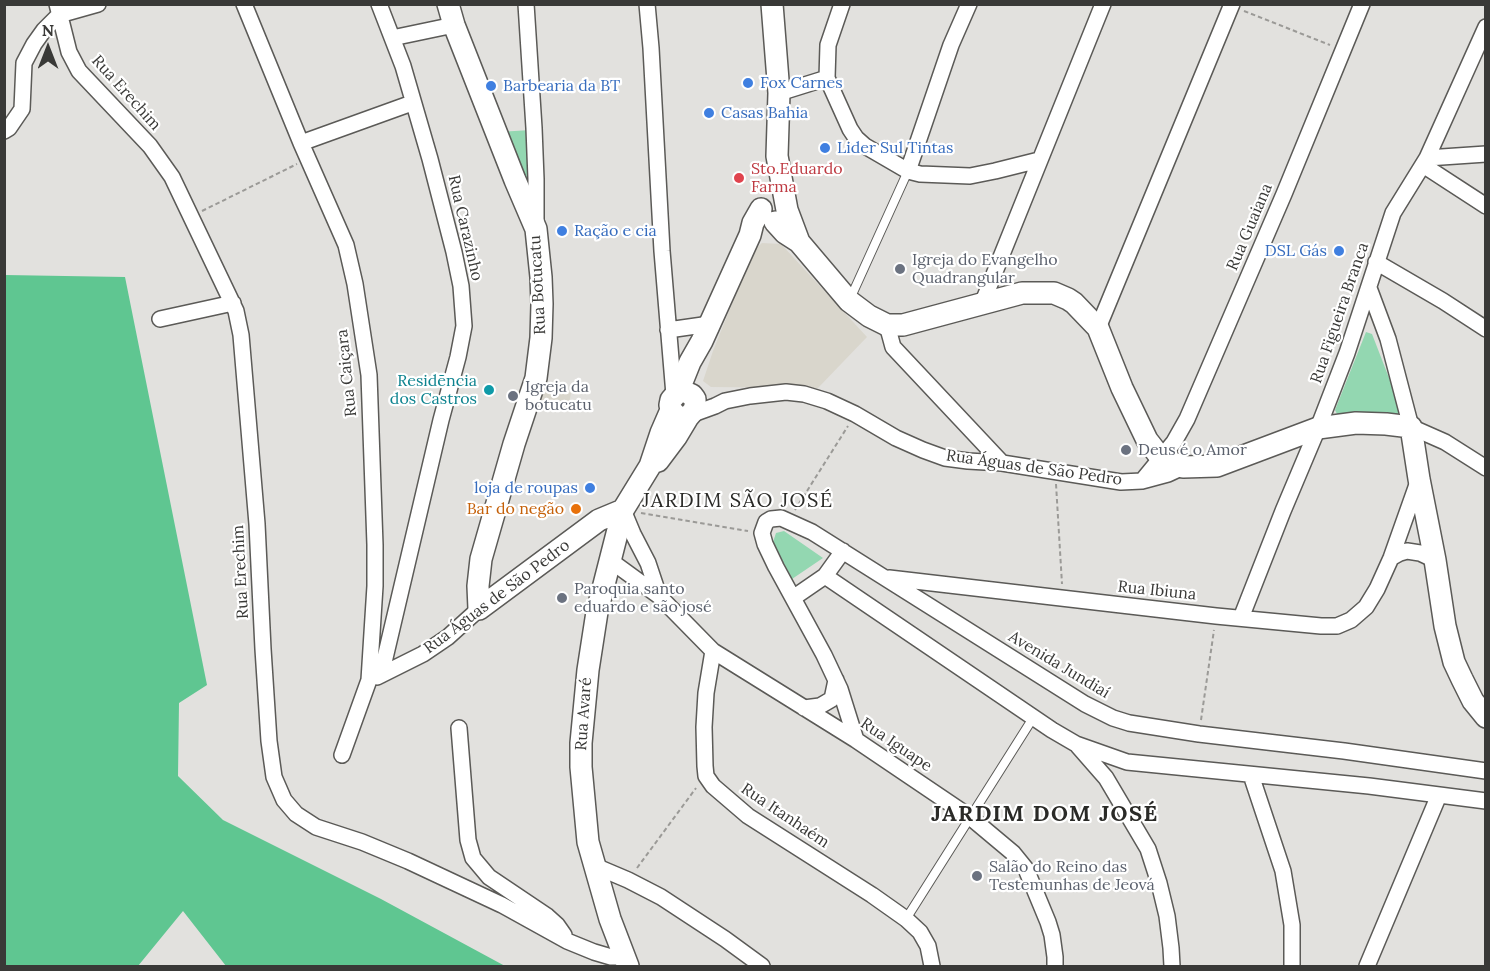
<!DOCTYPE html>
<meta charset="utf-8">
<style>
body{margin:0}
#map{position:relative;width:1490px;height:971px;overflow:hidden;background:#e2e1de;font-family:Lora,serif}
canvas{display:block}
.frame{position:absolute;inset:0;border:6px solid #393937;pointer-events:none}
.north{position:absolute;left:18px;top:18px;width:60px;height:60px;-webkit-text-stroke:4px #fff;paint-order:stroke;rotate:0deg;font-size:16px;font-weight:700;line-height:24px;text-align:center;color:#393937}
.north::after{content:'';display:block;margin:auto;width:21px;height:27px;background:#393937;clip-path:polygon(50% 0,100% 100%,50% 72%,0 100%)}
</style>
<div id="map">
<canvas width="1490" height="971"></canvas>
<div class="frame"></div>
<div class="north">N</div>
</div>
<script>
const ctx = document.querySelector('canvas').getContext('2d');
ctx.lineJoin = 'round';
function fill(path, color) {
  ctx.fillStyle = color;
  ctx.fill(path, 'evenodd');
}
function toPath(rows) {
  const path = new Path2D();
  for (const r of rows) {
    path.moveTo(r[0], r[1]);
    for (let i = 2; i < r.length; i += 2) path.lineTo(r[i], r[i + 1]);
  }
  return path;
}
function trace(path, color, width, dash) {
  ctx.strokeStyle = color;
  ctx.lineWidth = width;
  ctx.lineCap = dash ? 'butt' : 'round';
  ctx.setLineDash(dash || []);
  ctx.stroke(path);
}
function write(font, color, halo, rows, align = 'center') {
  ctx.font = font + ' Lora,serif';
  ctx.lineWidth = 4.5;
  ctx.setLineDash([]);
  ctx.textBaseline = 'middle';
  ctx.strokeStyle = halo;
  ctx.fillStyle = color;
  for (const [text, x, y, turn = 0] of rows) {
    ctx.save();
    ctx.translate(x, y);
    ctx.rotate((+turn || 0) * Math.PI / 180);
    ctx.textAlign = isNaN(turn) ? turn : align;
    if (halo) ctx.strokeText(text, 0, 0);
    ctx.fillText(text, 0, 0);
    ctx.restore();
  }
}
fill(toPath([
 [762,243,781,244,867,337,818,388,711,387,703,381,713,351,753,251],
 [540,382,571,393,568,409,536,401]
]), '#d9d6cc');
fill(toPath([
 [531,130,536,221,498,132],
 [1366,332,1372,334,1403,414,1397,419,1339,418,1335,410],
 [784,531,823,558,792,579,773,542,776,533]
]), '#93d7b1');
fill(toPath([
 [5,275,125,277,207,685,179,703,178,776,223,820,381,899,505,966,226,966,183,911,138,966,5,966]
]), '#5fc691');
const lane = toPath([
 [850,299,908,171],
 [906,919,1033,718]
]);
const street = toPath([
 [57,4,69,52,79,71,150,146,172,177,236,311,241,335,257,524,263,649,269,741,274,777,284,800,296,814,316,827,362,842,408,861,502,905,567,941,594,952,611,957,624,957],
 [244,4,301,143,346,245,355,284,369,375,375,545,375,586,369,680,342,755],
 [379,4,403,66,430,159,454,252,461,286,464,326,458,357,441,420,381,675],
 [526,4,534,128,536,179,536,223],
 [647,4,651,48,662,251,674,395],
 [842,4,828,45,827,78,850,129,856,138,865,146,908,171,920,174,970,176,995,171,1039,160],
 [392,38,454,25],
 [779,93,827,78],
 [4,131,9,128,22,109,24,63,34,44,44,30,59,15,98,4],
 [301,143,412,103],
 [1427,158,1486,154],
 [1423,165,1486,206],
 [908,171,951,45,969,4],
 [1376,262,1443,301,1486,329],
 [1369,288,1388,339,1411,427,1445,442,1486,468],
 [982,304,1103,4],
 [160,319,233,303],
 [887,325,893,347,1002,463],
 [1098,328,1232,4],
 [668,330,710,324],
 [693,414,715,406,725,401,750,396,786,392,804,394,827,401,855,414,896,438,923,450,945,458,968,461,1002,463,1121,482,1142,481,1168,474,1183,467],
 [1142,481,1174,442,1187,419,1284,194,1362,4],
 [623,510,633,534,648,563,659,596],
 [1391,558,1400,553,1407,551,1420,553,1435,560],
 [611,561,659,596,713,651,856,740,970,817,1013,853,1026,869,1048,922,1052,935,1055,957,1055,966],
 [825,576,1052,730,1076,744,1127,762,1369,786,1486,801],
 [889,578,1216,616,1321,626,1337,626,1351,620,1366,607,1377,589,1391,558,1419,479],
 [793,598,825,576,843,551],
 [1241,618,1283,511,1318,428,1347,353,1393,213,1427,158,1486,27],
 [713,651,706,693,704,727,705,766,706,776,713,786,748,816,872,895,906,919,920,932,928,946,932,966],
 [377,677,423,654,448,637,479,609],
 [804,708,820,706,832,699,836,680],
 [459,728,468,840,473,858,489,877,547,916,557,925,564,935],
 [856,740,840,689,824,655,776,567,765,544,762,533,766,522,771,519,781,518,812,532,1085,704,1113,718,1129,723,1199,734,1344,751,1486,771],
 [1078,746,1106,778,1148,849,1159,883,1167,916,1171,948,1172,966],
 [1251,775,1283,871,1292,925,1292,966],
 [595,866,628,880,661,897,725,939,762,966],
 [1367,966,1439,795]
]);
const secondary = toPath([
 [448,4,454,25,515,180,536,229,541,277,542,304,541,338,536,378,514,444,481,559,478,586,479,609],
 [772,4,779,93,777,156,787,210,799,242],
 [775,222,785,233,799,242,849,301,869,316,887,325,903,325,1022,293,1054,293,1068,299,1074,303,1098,328,1122,388,1147,440,1161,458,1183,467,1217,466,1318,428,1356,423,1386,424,1411,427,1419,479,1435,560,1445,626,1454,662,1462,679,1473,701,1486,717],
 [678,392,690,362,702,341,750,235,753,223,761,209],
 [658,461,676,437,688,417,695,409,695,399,692,395,683,391,678,392,671,400,670,405,671,410,678,417,683,418,688,417],
 [479,609,599,520,623,510],
 [628,966,610,919,588,842,581,767,581,743,588,670,597,612,623,510,650,466,661,433,671,410]
]);
trace(lane, '#5b5a57', 10);
trace(street, '#5b5a57', 18);
trace(secondary, '#5b5a57', 24);
trace(toPath([
 [1244,11,1330,45],
 [202,211,297,164],
 [1056,484,1062,584],
 [795,510,848,426],
 [641,513,748,531],
 [1201,720,1214,630],
 [637,868,696,788]
]), '#9b9a97', 2, [4.5, 3]);
trace(lane, '#fff', 8);
trace(street, '#fff', 15);
trace(secondary, '#fff', 21);
for (const [x, y, r, color] of [
 [748,83,6,"#3f7fe0"],
 [491,86,6,"#3f7fe0"],
 [709,113,6,"#3f7fe0"],
 [825,148,6,"#3f7fe0"],
 [739,178,6,"#e0444e"],
 [562,231,6,"#3f7fe0"],
 [1339,251,6,"#3f7fe0"],
 [900,269,6,"#6b7280"],
 [489,390,6,"#0f9aa8"],
 [513,396,6,"#6b7280"],
 [1126,450,6,"#6b7280"],
 [590,488,6,"#3f7fe0"],
 [576,509,6,"#e8710a"],
 [562,598,6,"#6b7280"],
 [977,876,6,"#6b7280"]
]) {
  const dot = new Path2D();
  dot.arc(x, y, r, 0, 2 * Math.PI);
  ctx.fillStyle = color;
  ctx.fill(dot);
  trace(dot, '#fff', 2);
}
write('16px', '#366cbe', '#fff', [
 ["Fox Carnes",760,83],
 ["Barbearia da BT",503,86],
 ["Casas Bahia",721,113],
 ["Lider Sul Tintas",837,148],
 ["Ração e cia",574,231],
 ["DSL Gás",1327,251,"right"],
 ["loja de roupas",578,488,"right"]
], 'left');
write('16px', '#393937', '#fff', [
 ["Rua Erechim",126,93,48],
 ["Rua Guaiana",1250,227,-67],
 ["Rua Carazinho",465,228,77],
 ["Rua Botucatu",538,285,-93],
 ["Rua Figueira Branca",1340,313,-71],
 ["Rua Caiçara",347,373,-96],
 ["Rua Águas de São Pedro",1034,468,8],
 ["Rua Erechim",241,572,-93],
 ["Rua Ibiuna",1157,591,6],
 ["Rua Águas de São Pedro",497,597,-37],
 ["Avenida Jundiaí",1059,665,31],
 ["Rua Avaré",584,714,-86],
 ["Rua Iguape",896,745,34],
 ["Rua Itanhaém",785,816,34]
]);
write('16px', '#be3a42', '#fff', [
 ["Sto.Eduardo",751,169],
 ["Farma",751,187]
], 'left');
write('16px', '#5b616d', '#fff', [
 ["Igreja do Evangelho",912,260],
 ["Quadrangular",912,278],
 ["Igreja da",525,387],
 ["botucatu",525,405],
 ["Deus é o Amor",1138,450],
 ["Paroquia santo",574,589],
 ["eduardo e são josé",574,607],
 ["Salão do Reino das",989,867],
 ["Testemunhas de Jeová",989,885]
], 'left');
write('16px', '#0d838f', '#fff', [
 ["Residẽncia",477,381],
 ["dos Castros",477,399]
], 'right');
write('16px', '#c56008', '#fff', [
 ["Bar do negão",564,509]
], 'right');
ctx.letterSpacing = '1.5px';
write('20px', '#2a2a27', '#fff', [
 ["JARDIM SÃO JOSÉ",738,501]
]);
ctx.letterSpacing = '0px';
ctx.letterSpacing = '1.5px';
write('bold 22px', '#2a2a27', '#fff', [
 ["JARDIM DOM JOSÉ",1045,815]
]);
ctx.letterSpacing = '0px';
</script>
